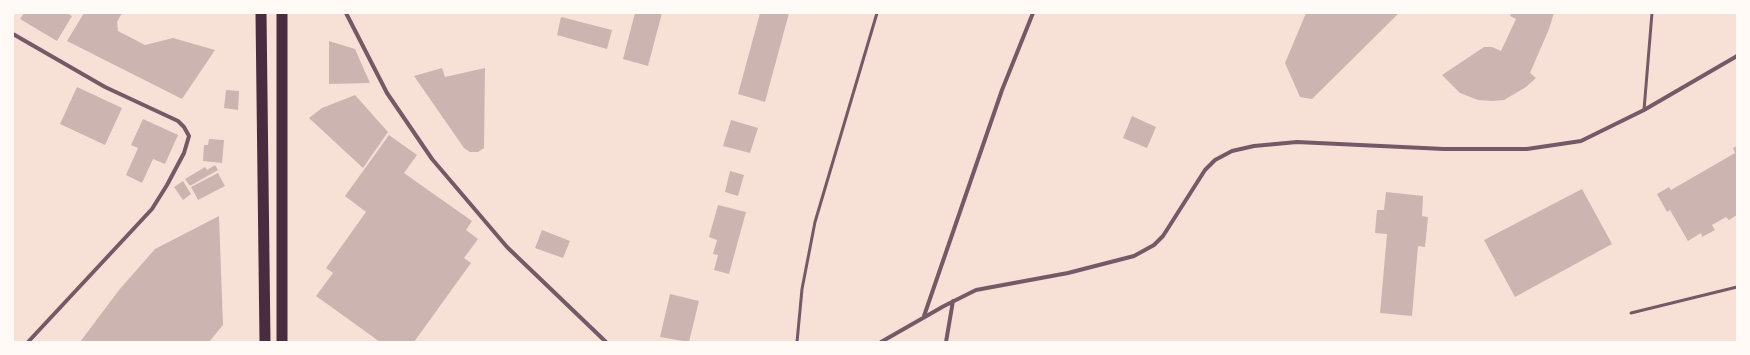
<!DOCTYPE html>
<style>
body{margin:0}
#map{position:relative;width:1750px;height:355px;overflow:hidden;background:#f7e1d7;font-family:"Varela Round",sans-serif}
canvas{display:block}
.frame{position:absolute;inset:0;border:14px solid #fffaf5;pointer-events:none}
</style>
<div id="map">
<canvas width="1750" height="355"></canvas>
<div class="frame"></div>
</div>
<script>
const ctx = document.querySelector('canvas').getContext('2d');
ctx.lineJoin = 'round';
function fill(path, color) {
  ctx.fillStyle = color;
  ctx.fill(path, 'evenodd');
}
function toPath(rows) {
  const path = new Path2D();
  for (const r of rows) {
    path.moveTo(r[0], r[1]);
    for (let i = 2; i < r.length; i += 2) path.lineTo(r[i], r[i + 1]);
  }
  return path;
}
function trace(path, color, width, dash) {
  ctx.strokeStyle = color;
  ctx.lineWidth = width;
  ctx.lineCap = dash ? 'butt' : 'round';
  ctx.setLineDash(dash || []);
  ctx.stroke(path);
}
fill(toPath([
 [24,13,67,13,72,16,57,41,20,19],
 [84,13,122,13,117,22,118,31,145,45,173,38,215,50,182,99,67,41],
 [635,13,662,13,648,66,623,59],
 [760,13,789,13,765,102,738,94],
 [1306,13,1399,13,1312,99,1300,97,1285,63],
 [1511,13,1554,13,1549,29,1530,73,1536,78,1526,87,1504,100,1492,101,1478,100,1460,93,1442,75,1484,47,1492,47,1501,51,1516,19,1510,16],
 [561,17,612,30,607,49,557,35],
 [329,41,355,49,370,83,329,84],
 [442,68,445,77,485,68,484,148,478,152,470,152,464,148,414,76],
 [77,87,122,108,105,145,60,124],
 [226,90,239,91,238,110,224,108],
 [355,95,388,132,363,168,309,118,322,108],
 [1132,116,1156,127,1147,148,1123,138],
 [143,119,178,135,165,164,153,159,142,183,126,175,138,148,131,145],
 [731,120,758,128,750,153,723,146],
 [389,135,417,155,404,173,472,221,466,230,478,239,464,258,471,263,414,342,380,342,316,296,333,273,326,268,366,212,345,196],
 [209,139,224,140,222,163,203,161,204,145,208,145],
 [1737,146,1737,215,1729,220,1726,217,1712,225,1715,230,1702,237,1701,233,1688,241,1670,210,1667,212,1657,194,1669,187,1671,190,1735,153,1733,148],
 [215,165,218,170,190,186,185,179,205,167,207,170],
 [730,171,744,175,738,196,725,192],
 [218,173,225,186,198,200,191,187],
 [183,181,191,194,183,200,174,187],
 [1582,189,1612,244,1515,297,1484,240],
 [1386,192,1423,196,1422,216,1428,217,1425,247,1418,246,1412,316,1380,313,1387,234,1375,233,1377,210,1384,210],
 [718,205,746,212,729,274,714,270,718,255,713,254,717,240,709,237],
 [219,216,223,325,209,342,80,342,119,290,155,249],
 [542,230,570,241,563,258,535,248],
 [670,294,699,301,689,342,660,337]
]), '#ccb4b1');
trace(toPath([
 [1644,110,1652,13],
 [1631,313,1737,287],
 [797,342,802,289,815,222,877,13]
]), '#755966', 3);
trace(toPath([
 [346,13,387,93,432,159,507,247,606,342],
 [13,34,105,87,178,121,184,127,189,136,184,153,167,185,152,209,28,342],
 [924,316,1002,90,1033,13],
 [881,342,944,306,976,290,1068,273,1134,256,1154,245,1163,236,1205,170,1215,160,1232,151,1254,146,1297,142,1444,149,1527,149,1581,141,1644,110,1737,56],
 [946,342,953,301]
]), '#755966', 4);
trace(toPath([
 [261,13,265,342],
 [282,13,282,342]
]), '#4a2c40', 11);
</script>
